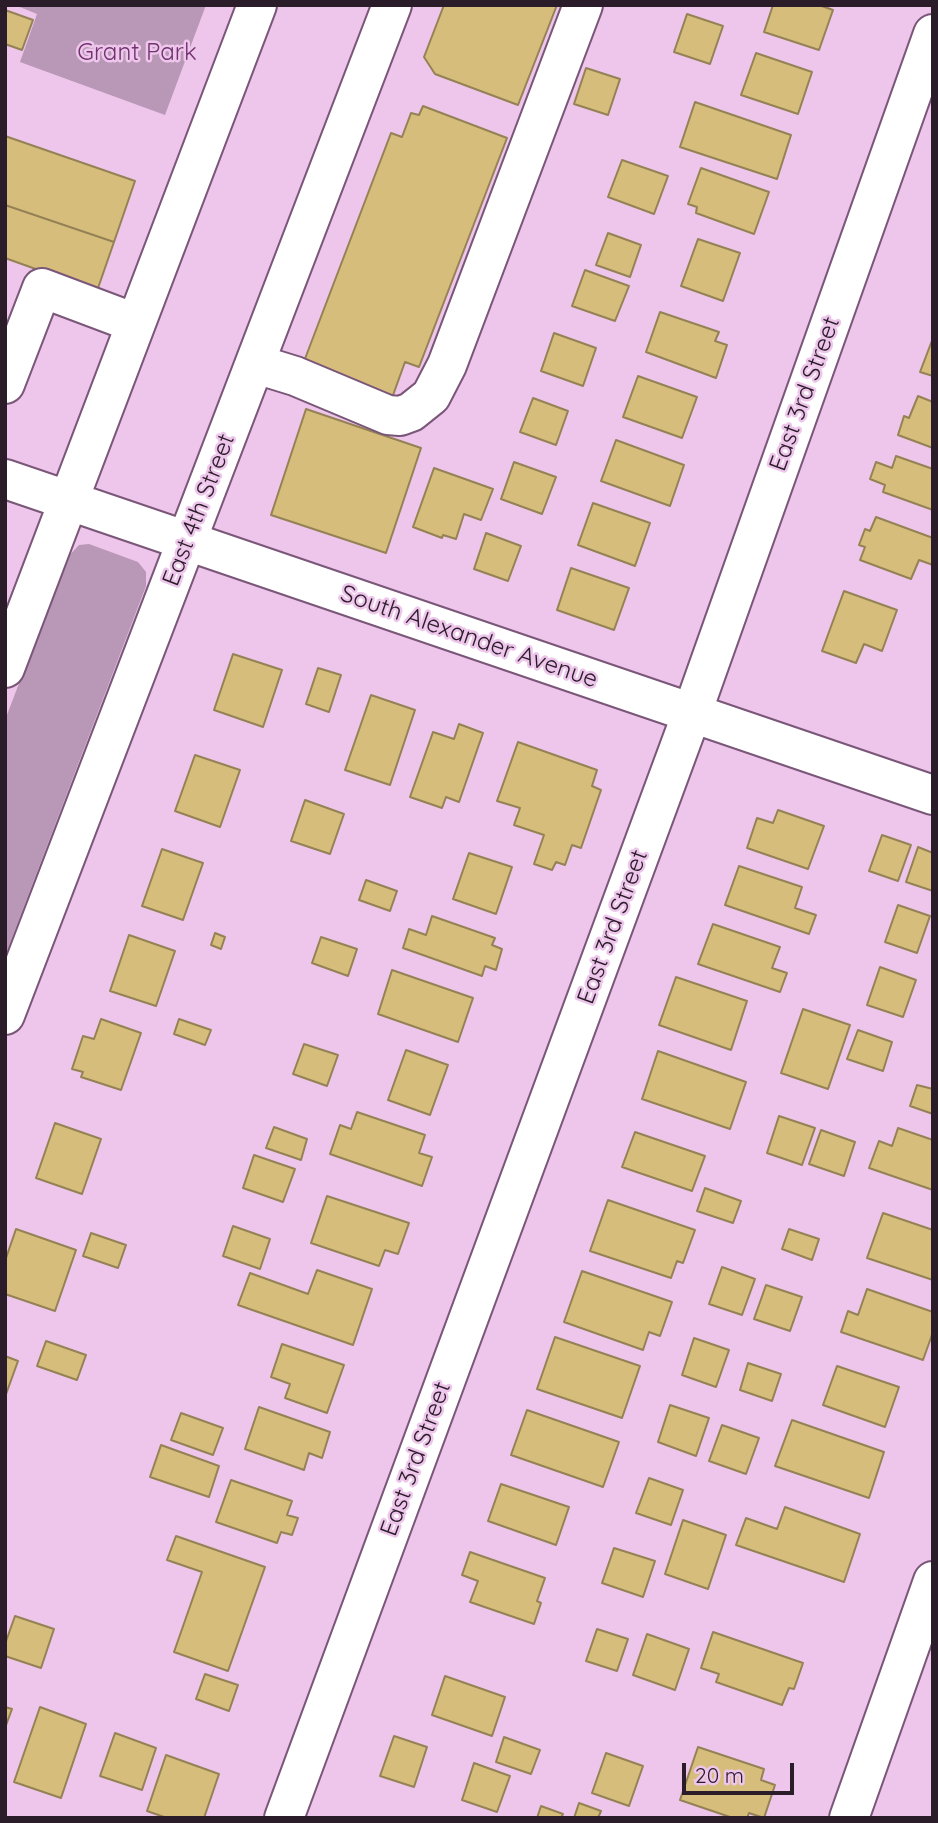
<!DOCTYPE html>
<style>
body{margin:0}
#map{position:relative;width:938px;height:1823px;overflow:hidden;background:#eec6eb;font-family:Quicksand,sans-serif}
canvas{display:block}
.frame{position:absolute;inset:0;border:7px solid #2a1c29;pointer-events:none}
.scale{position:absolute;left:682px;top:1763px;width:112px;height:32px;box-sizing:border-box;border:4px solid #2a1c29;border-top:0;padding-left:9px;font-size:21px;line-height:24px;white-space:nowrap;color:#2a1c29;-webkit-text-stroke:5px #eec6eb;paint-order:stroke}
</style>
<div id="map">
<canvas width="938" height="1823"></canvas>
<div class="frame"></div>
<div class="scale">20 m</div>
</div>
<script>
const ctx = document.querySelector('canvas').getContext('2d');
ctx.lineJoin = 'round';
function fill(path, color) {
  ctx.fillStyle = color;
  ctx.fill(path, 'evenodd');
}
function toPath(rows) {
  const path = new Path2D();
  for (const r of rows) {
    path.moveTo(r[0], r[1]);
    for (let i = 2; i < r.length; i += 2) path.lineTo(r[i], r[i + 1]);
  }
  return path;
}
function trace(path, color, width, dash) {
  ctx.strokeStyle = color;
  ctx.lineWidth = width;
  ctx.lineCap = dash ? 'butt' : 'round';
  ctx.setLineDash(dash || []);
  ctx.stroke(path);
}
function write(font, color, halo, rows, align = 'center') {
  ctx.font = font + ' Quicksand,sans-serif';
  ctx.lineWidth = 5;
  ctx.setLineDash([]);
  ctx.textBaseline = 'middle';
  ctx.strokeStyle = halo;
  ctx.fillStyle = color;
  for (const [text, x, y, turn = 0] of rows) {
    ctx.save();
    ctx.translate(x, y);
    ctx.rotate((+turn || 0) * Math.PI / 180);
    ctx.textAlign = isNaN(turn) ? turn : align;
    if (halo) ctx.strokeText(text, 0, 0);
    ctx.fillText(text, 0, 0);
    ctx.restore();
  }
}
fill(toPath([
 [15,5,206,5,165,115,20,62,37,14],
 [89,544,138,562,146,572,146,586,5,956,5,720,67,558,79,545]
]), '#b997b6');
const building = toPath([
 [444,5,557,5,518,105,435,74,424,57,444,5],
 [773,5,819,5,833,10,819,50,764,32,773,5],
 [5,10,33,20,22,50,5,44,5,10],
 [687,14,723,26,710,64,674,52,687,14],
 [756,53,812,72,798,114,741,95,756,53],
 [586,68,620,79,608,115,574,104,586,68],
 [695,102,791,135,777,179,680,147,695,102],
 [423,106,507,138,419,367,405,362,392,398,303,364,391,133,402,137,411,113,419,115,423,106],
 [5,136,135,181,114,242,5,205,5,136],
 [622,160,668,176,654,214,608,197,622,160],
 [701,168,769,192,754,234,696,213,697,207,688,204,701,168],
 [5,205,114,242,97,291,5,258,5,205],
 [608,233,641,245,630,277,596,265,608,233],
 [698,239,740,253,723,301,681,286,698,239],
 [585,270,629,286,615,321,572,306,585,270],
 [660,312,719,332,715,341,727,345,716,378,646,352,660,312],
 [554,333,596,348,583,386,541,371,554,333],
 [933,338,933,376,920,372,933,338],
 [638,376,697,397,682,438,623,417,638,376],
 [918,396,933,402,933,448,898,435,904,416,909,418,918,396],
 [533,398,568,411,556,445,520,432,533,398],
 [306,409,421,448,386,553,271,515,306,409],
 [616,440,684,465,670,506,601,481,616,440],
 [896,456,933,469,933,510,883,492,885,485,870,479,876,462,892,468,896,456],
 [514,462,556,477,542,514,501,499,514,462],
 [434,468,493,489,481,520,464,514,456,539,443,535,442,538,413,527,434,468],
 [593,503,650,523,635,566,578,545,593,503],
 [876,517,933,538,933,565,919,560,911,579,860,560,865,547,859,545,865,529,870,531,876,517],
 [486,533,521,546,508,581,474,569,486,533],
 [571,568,629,588,614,630,557,610,571,568],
 [844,591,897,610,882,651,864,644,856,663,822,651,844,591],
 [233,654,282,670,263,727,214,710,233,654],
 [318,668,341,675,329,712,306,704,318,668],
 [371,695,415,710,390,785,345,770,371,695],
 [459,724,483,733,459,802,446,797,442,808,410,797,433,732,454,739,459,724],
 [518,742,597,770,592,786,601,790,581,848,572,845,565,865,556,862,552,870,534,864,544,835,514,825,520,808,497,801,518,742],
 [195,755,240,770,220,827,175,811,195,755],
 [305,800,344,814,330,854,291,841,305,800],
 [778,810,824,826,808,869,747,848,757,818,773,823,778,810],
 [882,835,911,845,898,881,869,871,882,835],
 [918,847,933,853,933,891,906,882,918,847],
 [162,849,203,863,183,920,142,906,162,849],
 [469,853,512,867,496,914,453,899,469,853],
 [739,866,802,887,795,908,816,915,809,934,725,905,739,866],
 [366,880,397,891,390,911,359,900,366,880],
 [898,905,930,916,917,953,885,942,898,905],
 [432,916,495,938,492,945,502,949,496,970,485,966,482,976,403,948,409,929,426,935,432,916],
 [713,924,780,947,772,968,787,973,780,992,698,964,713,924],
 [215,933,225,937,221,949,211,945,215,933],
 [129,935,175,951,156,1006,110,991,129,935],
 [321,937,357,949,348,976,312,963,321,937],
 [880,967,916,980,903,1017,867,1005,880,967],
 [392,970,473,998,458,1042,378,1014,392,970],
 [676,977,747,1001,731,1050,659,1025,676,977],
 [803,1009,850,1025,828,1089,781,1073,803,1009],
 [101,1019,141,1033,121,1090,81,1077,83,1072,72,1069,83,1036,94,1039,101,1019],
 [179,1019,211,1030,205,1045,174,1034,179,1019],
 [858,1030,892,1042,883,1071,847,1059,858,1030],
 [304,1044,338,1055,327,1086,293,1074,304,1044],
 [406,1050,448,1065,430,1115,388,1100,406,1050],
 [658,1051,746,1082,730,1129,642,1099,658,1051],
 [917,1085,933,1089,933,1114,910,1106,917,1085],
 [357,1112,425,1135,419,1153,432,1157,422,1186,330,1154,340,1125,351,1129,357,1112],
 [779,1116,815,1128,802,1165,767,1153,779,1116],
 [55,1123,101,1139,82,1194,36,1178,55,1123],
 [274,1127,307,1139,301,1160,266,1148,274,1127],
 [898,1128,933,1140,933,1190,869,1168,879,1141,892,1146,898,1128],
 [821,1130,855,1142,844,1176,809,1164,821,1130],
 [635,1132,705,1156,692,1191,622,1167,635,1132],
 [254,1155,295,1169,283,1202,243,1188,254,1155],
 [705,1188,741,1201,733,1223,697,1211,705,1188],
 [327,1196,409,1223,398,1254,385,1250,379,1266,311,1243,327,1196],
 [608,1200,695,1230,683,1263,677,1261,671,1278,590,1251,608,1200],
 [883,1213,933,1230,933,1280,867,1258,883,1213],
 [233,1226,270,1239,260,1269,223,1256,233,1226],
 [16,1229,76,1250,55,1311,5,1294,5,1261,16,1229],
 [789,1229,819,1239,812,1260,782,1249,789,1229],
 [91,1233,126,1245,118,1268,83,1256,91,1233],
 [722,1267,755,1279,742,1315,709,1304,722,1267],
 [317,1270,372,1289,353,1345,238,1305,250,1273,308,1294,317,1270],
 [582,1271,672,1302,660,1336,649,1332,643,1350,564,1322,582,1271],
 [766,1285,802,1297,790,1331,754,1319,766,1285],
 [867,1289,933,1312,933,1332,923,1360,841,1332,848,1311,858,1315,867,1289],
 [555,1337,640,1366,622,1418,537,1389,555,1337],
 [694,1338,729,1350,716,1387,682,1375,694,1338],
 [46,1341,86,1355,77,1380,37,1366,46,1341],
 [282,1344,344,1365,327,1413,285,1398,290,1384,271,1377,282,1344],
 [5,1356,18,1361,5,1397,5,1356],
 [748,1363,781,1374,772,1401,740,1390,748,1363],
 [837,1366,899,1387,885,1427,823,1405,837,1366],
 [670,1405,709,1418,696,1456,658,1442,670,1405],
 [259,1407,330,1432,322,1458,309,1453,304,1470,245,1449,259,1407],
 [527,1410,619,1442,603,1487,511,1455,527,1410],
 [181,1413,223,1428,213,1455,171,1440,181,1413],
 [792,1420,884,1452,869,1498,775,1466,792,1420],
 [722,1425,759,1438,746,1474,709,1461,722,1425],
 [161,1445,219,1466,209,1497,150,1477,161,1445],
 [649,1478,683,1490,671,1525,636,1513,649,1478],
 [231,1480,292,1501,287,1515,298,1518,292,1535,281,1532,277,1543,216,1522,231,1480],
 [501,1484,569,1507,556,1545,488,1521,501,1484],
 [785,1507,860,1534,844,1582,736,1545,746,1518,777,1529,785,1507],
 [683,1520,726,1535,708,1589,665,1574,683,1520],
 [176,1536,265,1567,228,1671,174,1652,202,1572,167,1560,176,1536],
 [614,1548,655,1561,643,1597,602,1583,614,1548],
 [470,1552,545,1578,537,1601,541,1603,534,1624,470,1602,478,1581,462,1575,470,1552],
 [15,1616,54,1629,41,1668,5,1656,5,1644,15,1616],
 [597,1629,628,1639,617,1671,586,1661,597,1629],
 [713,1632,803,1663,794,1689,789,1688,782,1705,716,1682,719,1674,701,1668,713,1632],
 [647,1634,689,1649,675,1690,633,1675,647,1634],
 [205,1674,238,1685,229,1711,196,1699,205,1674],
 [445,1676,505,1697,492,1736,432,1715,445,1676],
 [5,1707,12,1709,5,1728,5,1707],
 [40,1707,86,1724,61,1798,14,1782,40,1707],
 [115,1733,156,1748,142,1790,100,1776,115,1733],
 [394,1736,427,1747,414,1787,380,1776,394,1736],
 [504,1737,540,1750,531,1774,496,1762,504,1737],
 [698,1747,764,1769,761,1780,775,1785,764,1818,749,1813,747,1818,733,1818,680,1800,698,1747],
 [606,1753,643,1766,629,1806,592,1793,606,1753],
 [166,1755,219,1774,204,1818,167,1818,147,1811,166,1755],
 [474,1763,510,1776,497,1812,462,1800,474,1763],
 [579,1803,601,1811,598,1818,574,1818,579,1803],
 [541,1806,563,1814,561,1818,537,1818,541,1806]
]);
fill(building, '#d7bd7c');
trace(building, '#948255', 2);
const minor = toPath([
 [256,364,295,376,388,415,400,416,411,412,431,396,447,365,583,5],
 [5,384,42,288,135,323],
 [5,479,933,795],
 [5,668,257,5],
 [5,1015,392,5],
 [284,1818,692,713,933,34],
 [849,1818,933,1581]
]);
trace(minor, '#7a5778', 42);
trace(minor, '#fff', 38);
write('24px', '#71336f', '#eec6eb', [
 ["Grant Park",137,53]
]);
write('24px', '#2a1c29', '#eec6eb', [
 ["East 3rd Street",805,394,-70],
 ["East 4th Street",199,510,-69],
 ["South Alexander Avenue",469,637,19],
 ["East 3rd Street",613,927,-70],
 ["East 3rd Street",416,1459,-70]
]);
</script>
